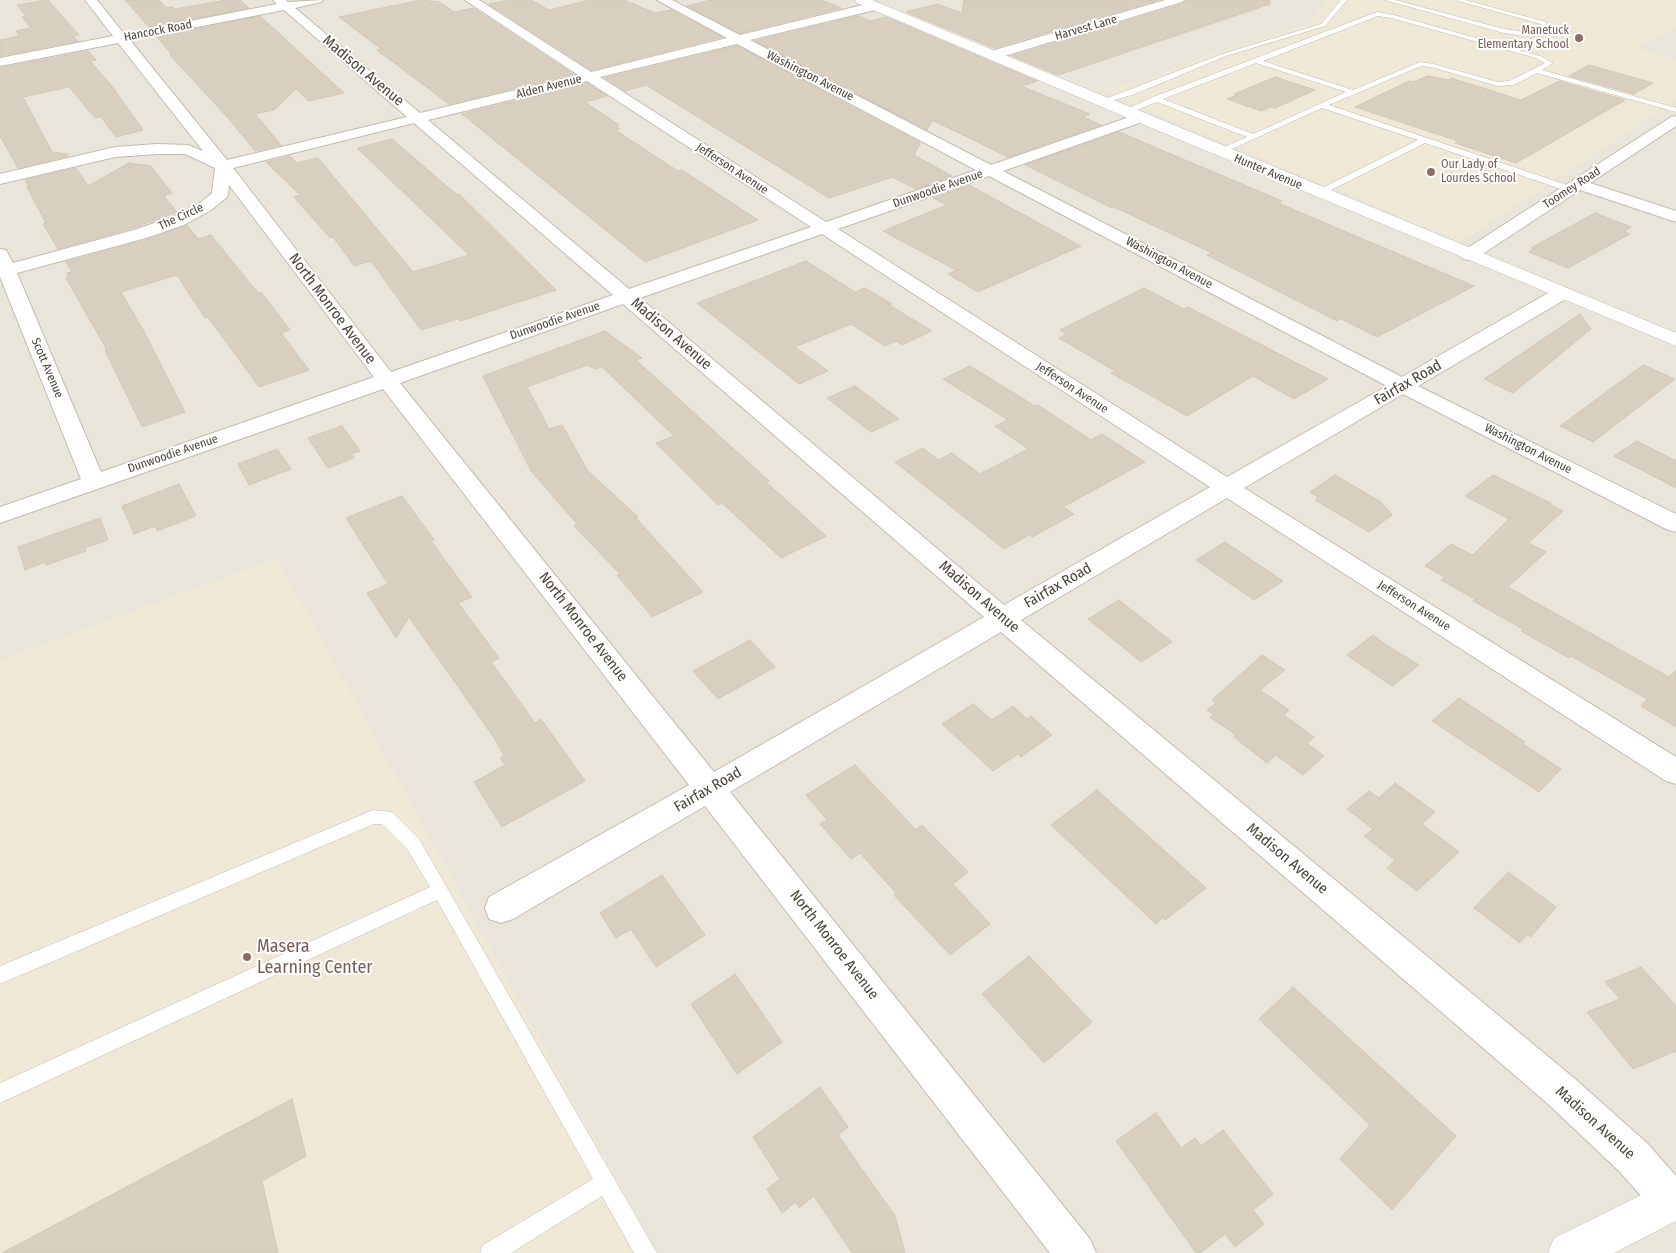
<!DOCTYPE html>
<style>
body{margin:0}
canvas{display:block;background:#f6f3ec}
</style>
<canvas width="1676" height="1253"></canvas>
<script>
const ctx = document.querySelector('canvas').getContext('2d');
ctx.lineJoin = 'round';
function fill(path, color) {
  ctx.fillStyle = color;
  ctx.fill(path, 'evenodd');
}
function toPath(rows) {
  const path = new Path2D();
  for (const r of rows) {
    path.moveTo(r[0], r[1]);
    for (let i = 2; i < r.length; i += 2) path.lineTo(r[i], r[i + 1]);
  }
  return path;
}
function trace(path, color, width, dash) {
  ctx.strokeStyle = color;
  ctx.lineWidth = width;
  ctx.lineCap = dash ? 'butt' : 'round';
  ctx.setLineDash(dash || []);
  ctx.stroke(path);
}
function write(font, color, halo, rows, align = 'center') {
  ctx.font = font + ' "Fira Sans Condensed",sans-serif';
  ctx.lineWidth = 4;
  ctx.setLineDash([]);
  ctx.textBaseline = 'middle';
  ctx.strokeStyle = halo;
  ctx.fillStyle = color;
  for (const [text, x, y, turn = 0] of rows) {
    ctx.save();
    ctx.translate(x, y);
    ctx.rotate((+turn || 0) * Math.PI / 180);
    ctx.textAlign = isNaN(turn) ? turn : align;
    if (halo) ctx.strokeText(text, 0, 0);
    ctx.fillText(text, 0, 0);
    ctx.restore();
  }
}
fill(toPath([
 [0,0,1676,0,1676,1253,0,1253]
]), '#eae5da');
fill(toPath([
 [1327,0,1676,0,1676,27,1636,48,1676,59,1676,100,1461,242,1099,90,1149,79,1214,53,1308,24],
 [277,558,657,1253,0,1253,0,660]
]), '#efe8d6');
const building = toPath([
 [48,0,79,35,73,36,78,41,0,56,0,40,19,36,16,31,31,28,22,17,26,16,17,5,48,0],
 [125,0,159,0,166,8,173,7,175,9,226,0,240,0,249,8,149,27,125,0],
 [421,0,439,2,454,12,473,8,573,74,449,104,377,50,381,49,339,17,421,0],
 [510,0,531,0,549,10,589,0,624,0,655,13,671,10,722,37,591,70,489,4,510,0],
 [711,0,822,0,841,8,740,33,687,6,711,0],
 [964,0,1158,0,994,48,906,12,937,4,962,13,964,0],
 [1186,0,1269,0,1270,4,1058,75,1012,56,1183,4,1186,0],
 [260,16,344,93,309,101,296,89,274,110,255,114,281,145,255,151,229,119,170,55,172,55,157,37,260,16],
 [858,16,871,21,886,17,1037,81,1021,86,1090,114,1083,117,1101,125,1008,157,932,120,927,130,755,41,858,16],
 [737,46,920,143,914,155,952,176,916,189,892,177,829,198,646,85,625,91,605,78,737,46],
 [88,51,96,60,90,61,111,85,143,130,116,137,101,117,95,118,69,87,23,97,52,152,67,154,68,156,18,168,0,136,0,68,88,51],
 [1589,65,1653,83,1634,94,1569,76,1589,65],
 [1428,76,1448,80,1451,78,1521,100,1559,81,1625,100,1516,163,1455,143,1458,141,1355,107,1409,81,1413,82,1428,76],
 [1275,77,1315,90,1275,108,1271,107,1261,111,1227,99,1237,95,1234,94,1275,77],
 [587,83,607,96,585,102,619,125,616,126,620,129,615,130,678,171,682,170,758,220,645,262,462,114,587,83],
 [1119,132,1282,201,1278,203,1474,286,1377,337,1341,319,1337,321,1319,312,1207,255,1212,253,1114,207,1112,208,1025,165,1119,132],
 [392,139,457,195,459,194,556,290,460,321,458,319,421,330,371,261,354,266,333,237,330,238,294,197,300,195,266,162,290,156,297,163,318,158,413,272,469,255,357,148,392,139],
 [129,163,151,166,172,193,164,196,177,212,133,228,58,249,43,224,46,223,27,187,29,187,25,180,76,168,88,186,129,163],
 [969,185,1081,246,978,292,948,274,956,270,883,231,947,205,933,198,969,185],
 [1595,213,1631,227,1624,232,1630,234,1568,268,1529,252,1534,249,1531,248,1595,213],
 [187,225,198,239,211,235,258,293,261,292,290,330,281,333,309,370,259,387,208,317,205,318,177,275,121,292,143,330,185,412,142,427,105,350,107,350,66,278,69,277,67,273,72,272,66,262,146,240,187,225],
 [806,261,855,292,865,288,892,304,889,305,932,331,902,345,896,341,885,346,851,324,795,347,828,371,799,384,697,303,806,261],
 [1144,288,1184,309,1188,307,1328,379,1294,399,1253,376,1187,416,1111,373,1115,371,1059,338,1067,334,1060,330,1144,288],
 [1580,314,1591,329,1513,393,1484,379,1580,314],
 [605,331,642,358,636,360,769,481,766,482,826,536,781,558,722,503,718,505,656,443,674,436,602,367,596,369,587,365,527,387,549,429,562,425,588,471,638,517,636,518,703,592,652,617,617,575,620,574,574,526,577,524,531,471,483,376,605,331],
 [1643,365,1675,379,1593,442,1560,426,1643,365],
 [970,366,1035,406,1038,405,1091,440,1102,434,1145,462,1063,507,1074,514,1032,537,1029,535,1004,549,895,462,923,448,938,460,952,453,980,474,1028,449,995,426,1008,420,943,379,970,366],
 [855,386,899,419,871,432,827,398,855,386],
 [342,426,360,451,351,454,354,458,328,468,308,438,342,426],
 [1637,441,1676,461,1676,488,1614,456,1637,441],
 [277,449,291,469,249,485,238,464,277,449],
 [1335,475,1381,502,1392,515,1369,532,1315,500,1318,497,1310,492,1335,475],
 [1493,475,1551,503,1549,504,1563,511,1528,543,1546,552,1508,587,1669,677,1676,670,1676,727,1641,706,1647,699,1571,656,1569,658,1521,631,1523,629,1473,601,1475,599,1441,580,1445,577,1425,566,1451,544,1473,555,1509,519,1465,496,1493,475],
 [179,484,196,516,157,531,155,526,134,534,122,506,179,484],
 [402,496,434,540,431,541,472,597,458,603,499,658,491,662,535,723,541,719,585,781,502,827,474,782,505,765,500,758,504,756,497,742,409,617,396,638,367,593,388,584,346,518,402,496],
 [100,518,108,540,85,548,86,551,46,565,45,562,25,570,18,547,100,518],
 [1225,542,1283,581,1254,600,1196,560,1225,542],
 [1119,600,1172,642,1141,662,1088,619,1119,600],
 [1373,635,1388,646,1419,665,1392,686,1347,655,1373,635],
 [750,640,775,667,718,699,693,671,750,640],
 [1262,655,1285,670,1260,690,1289,710,1284,715,1314,737,1307,743,1324,756,1303,775,1276,755,1267,763,1234,737,1235,736,1232,732,1210,717,1214,715,1207,710,1216,703,1212,700,1262,655],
 [1459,698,1525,742,1523,744,1561,769,1539,792,1432,721,1459,698],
 [973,704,992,720,1013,706,1027,719,1031,716,1052,735,1021,757,1018,754,993,771,942,724,973,704],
 [855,765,916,830,922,825,968,872,953,884,990,924,950,955,894,895,896,893,860,853,851,859,820,824,827,820,806,795,855,765],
 [1395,783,1435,812,1422,824,1459,852,1417,891,1387,868,1395,860,1364,836,1373,829,1347,809,1369,791,1379,798,1395,783],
 [1097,790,1206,888,1165,920,1162,918,1156,924,1051,825,1097,790],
 [1508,872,1556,907,1531,937,1527,934,1520,943,1474,908,1508,872],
 [662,875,705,935,656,967,631,929,616,938,600,913,662,875],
 [1029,956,1092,1022,1044,1063,982,994,1029,956],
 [1641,967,1676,1006,1676,1051,1633,1069,1587,1012,1620,999,1605,982,1641,967],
 [735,974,782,1042,737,1074,691,1004,735,974],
 [1293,987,1456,1136,1392,1210,1340,1159,1370,1125,1259,1019,1293,987],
 [820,1087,848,1127,838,1135,895,1216,905,1253,852,1253,814,1196,799,1208,796,1202,782,1213,767,1189,780,1179,753,1137,820,1087],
 [292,1099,306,1156,262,1181,278,1253,2,1253,292,1099],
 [1156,1113,1181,1148,1195,1138,1201,1146,1223,1130,1273,1194,1253,1210,1264,1224,1235,1247,1225,1234,1200,1253,1196,1253,1116,1141,1156,1113]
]);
fill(building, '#d8cfc1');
trace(building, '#d3c7b4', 1);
const service = toPath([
 [1341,0,1347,0,1325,26,1226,56,1135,94,1101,104,1097,102,1222,54,1321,24,1341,0],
 [1385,0,1395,0,1504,29,1531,33,1542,30,1541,24,1455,0,1465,0,1546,22,1549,31,1531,37,1504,33,1385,0],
 [1377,12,1394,15,1540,56,1553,63,1542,70,1676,108,1676,112,1537,73,1514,85,1498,86,1431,67,1421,66,1329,105,1573,187,1573,191,1567,191,1425,143,1319,196,1315,193,1316,191,1418,140,1322,108,1221,154,1217,152,1218,150,1247,137,1157,102,1127,114,1120,112,1153,97,1377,12],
 [1378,16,1391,18,1536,58,1545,63,1509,81,1498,82,1433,64,1420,62,1353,90,1263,61,1378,16],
 [1256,63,1346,92,1253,134,1163,99,1256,63],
 [373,810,392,812,419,839,657,1253,634,1253,602,1196,511,1253,480,1253,483,1245,593,1179,437,900,0,1103,0,1083,430,887,407,849,382,824,374,824,0,984,0,966,373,810]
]);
const minor = toPath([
 [85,0,97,0,124,34,277,4,273,0,286,0,288,2,323,0,321,2,295,8,420,113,578,75,465,0,479,0,591,72,727,38,657,0,672,0,740,35,875,2,879,3,881,6,879,9,750,40,991,165,1135,115,1145,115,1147,118,1145,121,1003,171,1402,377,1555,289,1562,287,1569,289,1571,293,1569,297,1418,386,1676,514,1676,532,1668,530,1403,394,1244,488,1676,757,1676,784,1666,781,1227,498,1021,620,1574,1078,1648,1144,1676,1176,1676,1219,1672,1221,1658,1215,1620,1172,1548,1104,1001,632,730,792,1090,1239,1096,1253,1050,1253,705,806,513,919,501,923,489,919,485,908,489,897,689,785,383,389,0,523,0,507,81,479,0,277,0,249,6,250,13,263,134,230,172,217,199,204,212,193,215,168,185,154,157,154,115,157,0,184,0,174,115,147,157,144,188,145,203,151,118,43,0,66,0,58,113,36,85,0],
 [284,10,407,117,227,160,130,40,284,10],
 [737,44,976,170,826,222,600,77,737,44],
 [587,81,811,227,629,289,428,120,587,81],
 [414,123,613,295,391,372,233,168,414,123],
 [989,176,1387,386,1227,477,838,229,989,176],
 [229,185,374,377,101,472,17,273,146,238,184,225,211,210,226,198,228,195,229,185],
 [822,234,1210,487,1004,605,640,298,822,234],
 [623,304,984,617,714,772,400,383,623,304],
 [1165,0,1184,0,1182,2,998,58,988,58,987,55,988,52,1165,0],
 [1676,116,1676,126,1590,183,1676,211,1676,222,1580,190,1475,259,1469,260,1463,259,1460,255,1463,251,1671,117,1676,116]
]);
const tertiary = toPath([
 [855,0,872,0,1676,333,1676,346,1135,121,857,3,855,0],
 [1676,1178,1676,1221,1614,1253,1548,1253,1554,1238,1676,1178]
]);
trace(service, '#c2bbae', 1);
trace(minor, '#c2bbae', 2);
trace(tertiary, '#c2bbae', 1);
fill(service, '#fff');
fill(minor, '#fff');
fill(tertiary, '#fff');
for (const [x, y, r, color] of [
 [1579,38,5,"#8d6e63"],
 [1431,172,5,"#8d6e63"],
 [247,957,5,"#8d6e63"]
]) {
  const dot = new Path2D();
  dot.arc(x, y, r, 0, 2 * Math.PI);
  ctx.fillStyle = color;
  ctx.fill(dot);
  trace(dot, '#fff', 2);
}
write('12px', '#4b4439', '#fff', [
 ["Harvest Lane",1086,28,-16],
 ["Hancock Road",158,31,-11],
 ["Washington Avenue",810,76,27],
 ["Alden Avenue",549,87,-14],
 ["Jefferson Avenue",732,169,33],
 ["Hunter Avenue",1268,172,23],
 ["Toomey Road",1572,188,-33],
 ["Dunwoodie Avenue",938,189,-19],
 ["The Circle",181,217,-25],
 ["Washington Avenue",1169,263,28],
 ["Dunwoodie Avenue",555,321,-19],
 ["Scott Avenue",47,368,67],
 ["Jefferson Avenue",1072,388,33],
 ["Washington Avenue",1528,449,27],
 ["Dunwoodie Avenue",173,454,-19],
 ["Jefferson Avenue",1414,606,32]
]);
write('12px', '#785e54', '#fff', [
 ["Manetuck",1569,31],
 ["Elementary School",1569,45],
 ["Our Lady of",1441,165,"left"],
 ["Lourdes School",1441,179,"left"]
], 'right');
write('15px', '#4b4439', '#fff', [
 ["Madison Avenue",363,71,40],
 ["North Monroe Avenue",332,309,53],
 ["Madison Avenue",671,334,41],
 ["Fairfax Road",1408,383,-30],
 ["Fairfax Road",1058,586,-30],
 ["Madison Avenue",979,597,41],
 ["North Monroe Avenue",583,627,52],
 ["Fairfax Road",708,790,-30],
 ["Madison Avenue",1287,859,40],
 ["North Monroe Avenue",834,945,52],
 ["Madison Avenue",1595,1123,42]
]);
write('18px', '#785e54', '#fff', [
 ["Masera",257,947],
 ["Learning Center",257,968]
], 'left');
</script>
